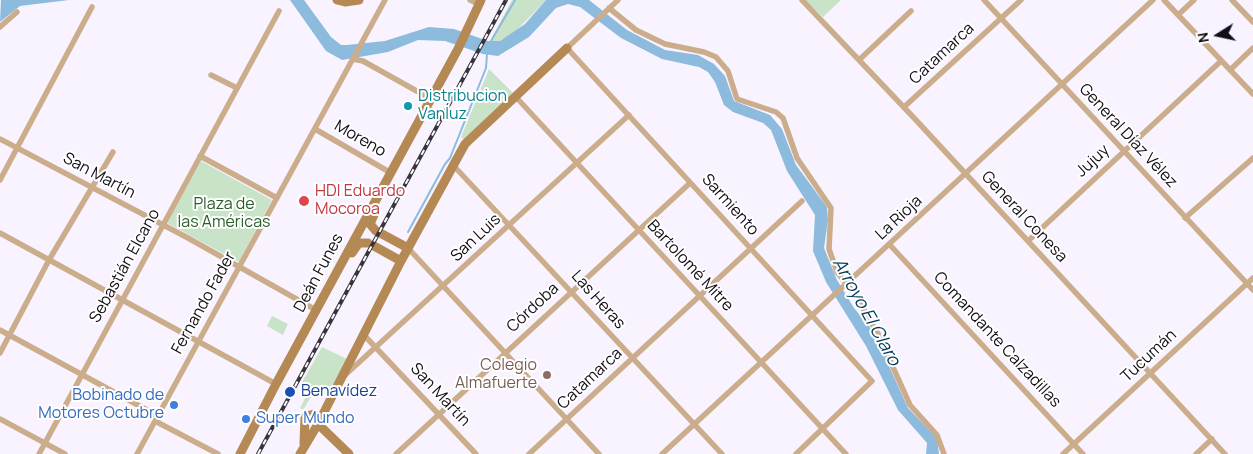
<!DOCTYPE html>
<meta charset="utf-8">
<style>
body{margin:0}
#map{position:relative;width:1253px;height:454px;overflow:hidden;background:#f8f3ff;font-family:Manrope,sans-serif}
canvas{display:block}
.north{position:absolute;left:1193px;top:10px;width:50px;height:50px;-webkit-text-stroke:4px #fff;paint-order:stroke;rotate:260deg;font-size:14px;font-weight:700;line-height:20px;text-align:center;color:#120d16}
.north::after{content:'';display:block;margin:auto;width:18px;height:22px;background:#120d16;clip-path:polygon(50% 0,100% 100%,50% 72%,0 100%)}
</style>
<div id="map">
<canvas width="1253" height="454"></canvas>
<div class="north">N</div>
</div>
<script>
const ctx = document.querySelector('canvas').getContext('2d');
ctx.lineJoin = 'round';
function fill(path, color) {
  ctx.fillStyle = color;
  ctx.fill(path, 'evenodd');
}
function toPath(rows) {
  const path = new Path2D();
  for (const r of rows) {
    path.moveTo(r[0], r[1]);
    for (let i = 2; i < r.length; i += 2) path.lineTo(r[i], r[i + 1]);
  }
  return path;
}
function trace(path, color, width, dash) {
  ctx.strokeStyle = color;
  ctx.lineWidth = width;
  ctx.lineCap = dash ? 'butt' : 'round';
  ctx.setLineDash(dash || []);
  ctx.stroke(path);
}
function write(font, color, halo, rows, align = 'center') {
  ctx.font = font + ' Manrope,sans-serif';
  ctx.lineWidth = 4;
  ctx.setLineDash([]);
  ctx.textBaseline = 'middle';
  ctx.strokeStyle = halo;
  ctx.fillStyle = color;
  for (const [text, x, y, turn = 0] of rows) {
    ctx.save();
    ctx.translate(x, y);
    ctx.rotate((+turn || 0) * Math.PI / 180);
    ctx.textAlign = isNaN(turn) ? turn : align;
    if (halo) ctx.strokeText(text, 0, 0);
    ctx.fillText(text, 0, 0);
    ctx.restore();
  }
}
fill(toPath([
 [512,0,546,0,514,33,500,41,490,41],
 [805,0,841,0,823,17],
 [489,69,513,93,465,140,461,137],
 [201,161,272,200,239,262,167,223],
 [272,316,288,324,283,335,267,326],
 [322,347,347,359,330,391,314,392,303,410,300,408,311,387,302,382]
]), '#c9e3c9');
fill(toPath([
 [1,0,69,0,20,6,0,22],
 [290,0,304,0,331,37,341,45,347,45,385,41,429,27,454,29,488,41,500,41,525,24,546,0,589,0,627,30,665,50,698,55,714,64,725,76,734,101,770,115,782,129,796,165,827,207,828,220,824,248,837,280,854,308,873,331,908,408,937,438,939,454,926,454,927,443,898,410,866,346,826,282,813,251,815,215,787,171,771,130,763,123,733,112,724,105,715,82,708,72,699,67,662,59,621,38,580,7,568,4,556,8,529,37,498,56,483,54,445,41,418,40,388,52,342,60,326,51]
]), '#8cbbde');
trace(toPath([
 [491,41,515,0],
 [408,232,445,164,450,158,486,68,487,54]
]), '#8cbbde', 2);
trace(toPath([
 [470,0,478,4],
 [618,0,567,48,872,381,796,454],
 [802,0,915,119,1225,454],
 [984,0,1253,290],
 [1164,0,1253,94],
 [1232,0,1253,22],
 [609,8,636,30,665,44,704,52,716,57,728,71,737,99,776,112,783,118,797,158,831,208,829,249,837,272,854,293,878,334,910,405,937,435,944,454],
 [1178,15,1194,0],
 [0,27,17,12],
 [353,59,363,61,431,99],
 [859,60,911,11],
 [1230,70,1253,48],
 [211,75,237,88],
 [515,96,846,454],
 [904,107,1021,0],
 [315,129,391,173],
 [0,139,188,238,316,310],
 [200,156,277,198],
 [453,165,722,454],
 [0,180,92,7],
 [1185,218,1253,158],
 [0,233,276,384],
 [1028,241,1221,61],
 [890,245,1083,454],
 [408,248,599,454],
 [0,330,158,416],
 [363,334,476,454],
 [0,353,49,260,113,152],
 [343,377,629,115],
 [0,419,65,454],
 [155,421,218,454],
 [39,454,279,11],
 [137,454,385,0],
 [396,454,690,183],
 [529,454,802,201],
 [662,454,1153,0],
 [1063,454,1253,278],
 [1196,454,1212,439]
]), '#cbad8b', 5.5);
trace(toPath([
 [337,0,345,2,359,0],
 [374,215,370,224,376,231],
 [382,234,408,248],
 [374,246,401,261],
 [352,253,359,243,368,243],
 [318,424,349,454],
 [304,444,305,417,314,414,319,422],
 [240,454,276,384,458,49,481,0],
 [300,454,318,424,401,261,465,144,567,48]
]), '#b58954', 9);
const rail = toPath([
 [258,454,506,0]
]);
trace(rail, '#38333c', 4);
trace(rail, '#fff', 2, [5.5]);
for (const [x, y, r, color] of [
 [408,106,5,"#0f9aa8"],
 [304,201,6,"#e0444e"],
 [547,375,5,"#8d6e63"],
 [290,392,6,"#1a4fb4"],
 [174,405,5,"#3f7fe0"],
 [246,419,5,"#3f7fe0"]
]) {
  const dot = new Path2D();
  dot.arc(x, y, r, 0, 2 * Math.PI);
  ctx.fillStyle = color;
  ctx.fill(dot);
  trace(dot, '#fff', 2);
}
write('16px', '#120d16', '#fff', [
 ["Catamarca",942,54,-43],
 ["General Díaz Vélez",1128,136,47],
 ["Moreno",360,139,30],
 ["Jujuy",1093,161,-43],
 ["San Martín",99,176,28],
 ["Sarmiento",730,205,48],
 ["General Conesa",1024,217,47],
 ["La Rioja",899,218,-43],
 ["San Luis",476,238,-43],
 ["Sebastián Elcano",125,266,-61],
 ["Bartolomé Mitre",690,266,47],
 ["Deán Funes",319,273,-62],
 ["Las Heras",598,300,48],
 ["Fernando Fader",204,303,-61],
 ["Córdoba",533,308,-43],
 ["Comandante Calzadillas",997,340,47],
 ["Tucumán",1149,356,-43],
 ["Catamarca",590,379,-43],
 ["San Martín",440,395,47]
]);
write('16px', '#0d838f', '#fff', [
 ["Distribucion",418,97],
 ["Vanluz",418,115]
], 'left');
write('16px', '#be3a42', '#fff', [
 ["HDI Eduardo",315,192],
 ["Mocoroa",315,210]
], 'left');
write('16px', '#265d29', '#fff', [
 ["Plaza de",224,205],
 ["las Américas",224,223]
]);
write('16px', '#785e54', '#fff', [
 ["Colegio",537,366],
 ["Almafuerte",537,384]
], 'right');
write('16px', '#164399', '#fff', [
 ["Benavídez",301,392]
], 'left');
write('16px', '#366cbe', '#fff', [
 ["Bobinado de",164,396],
 ["Motores Octubre",164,414],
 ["Super Mundo",256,419,"left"]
], 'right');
write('italic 18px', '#003c5d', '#fff', [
 ["Arroyo El Claro",866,312,61]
]);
</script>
